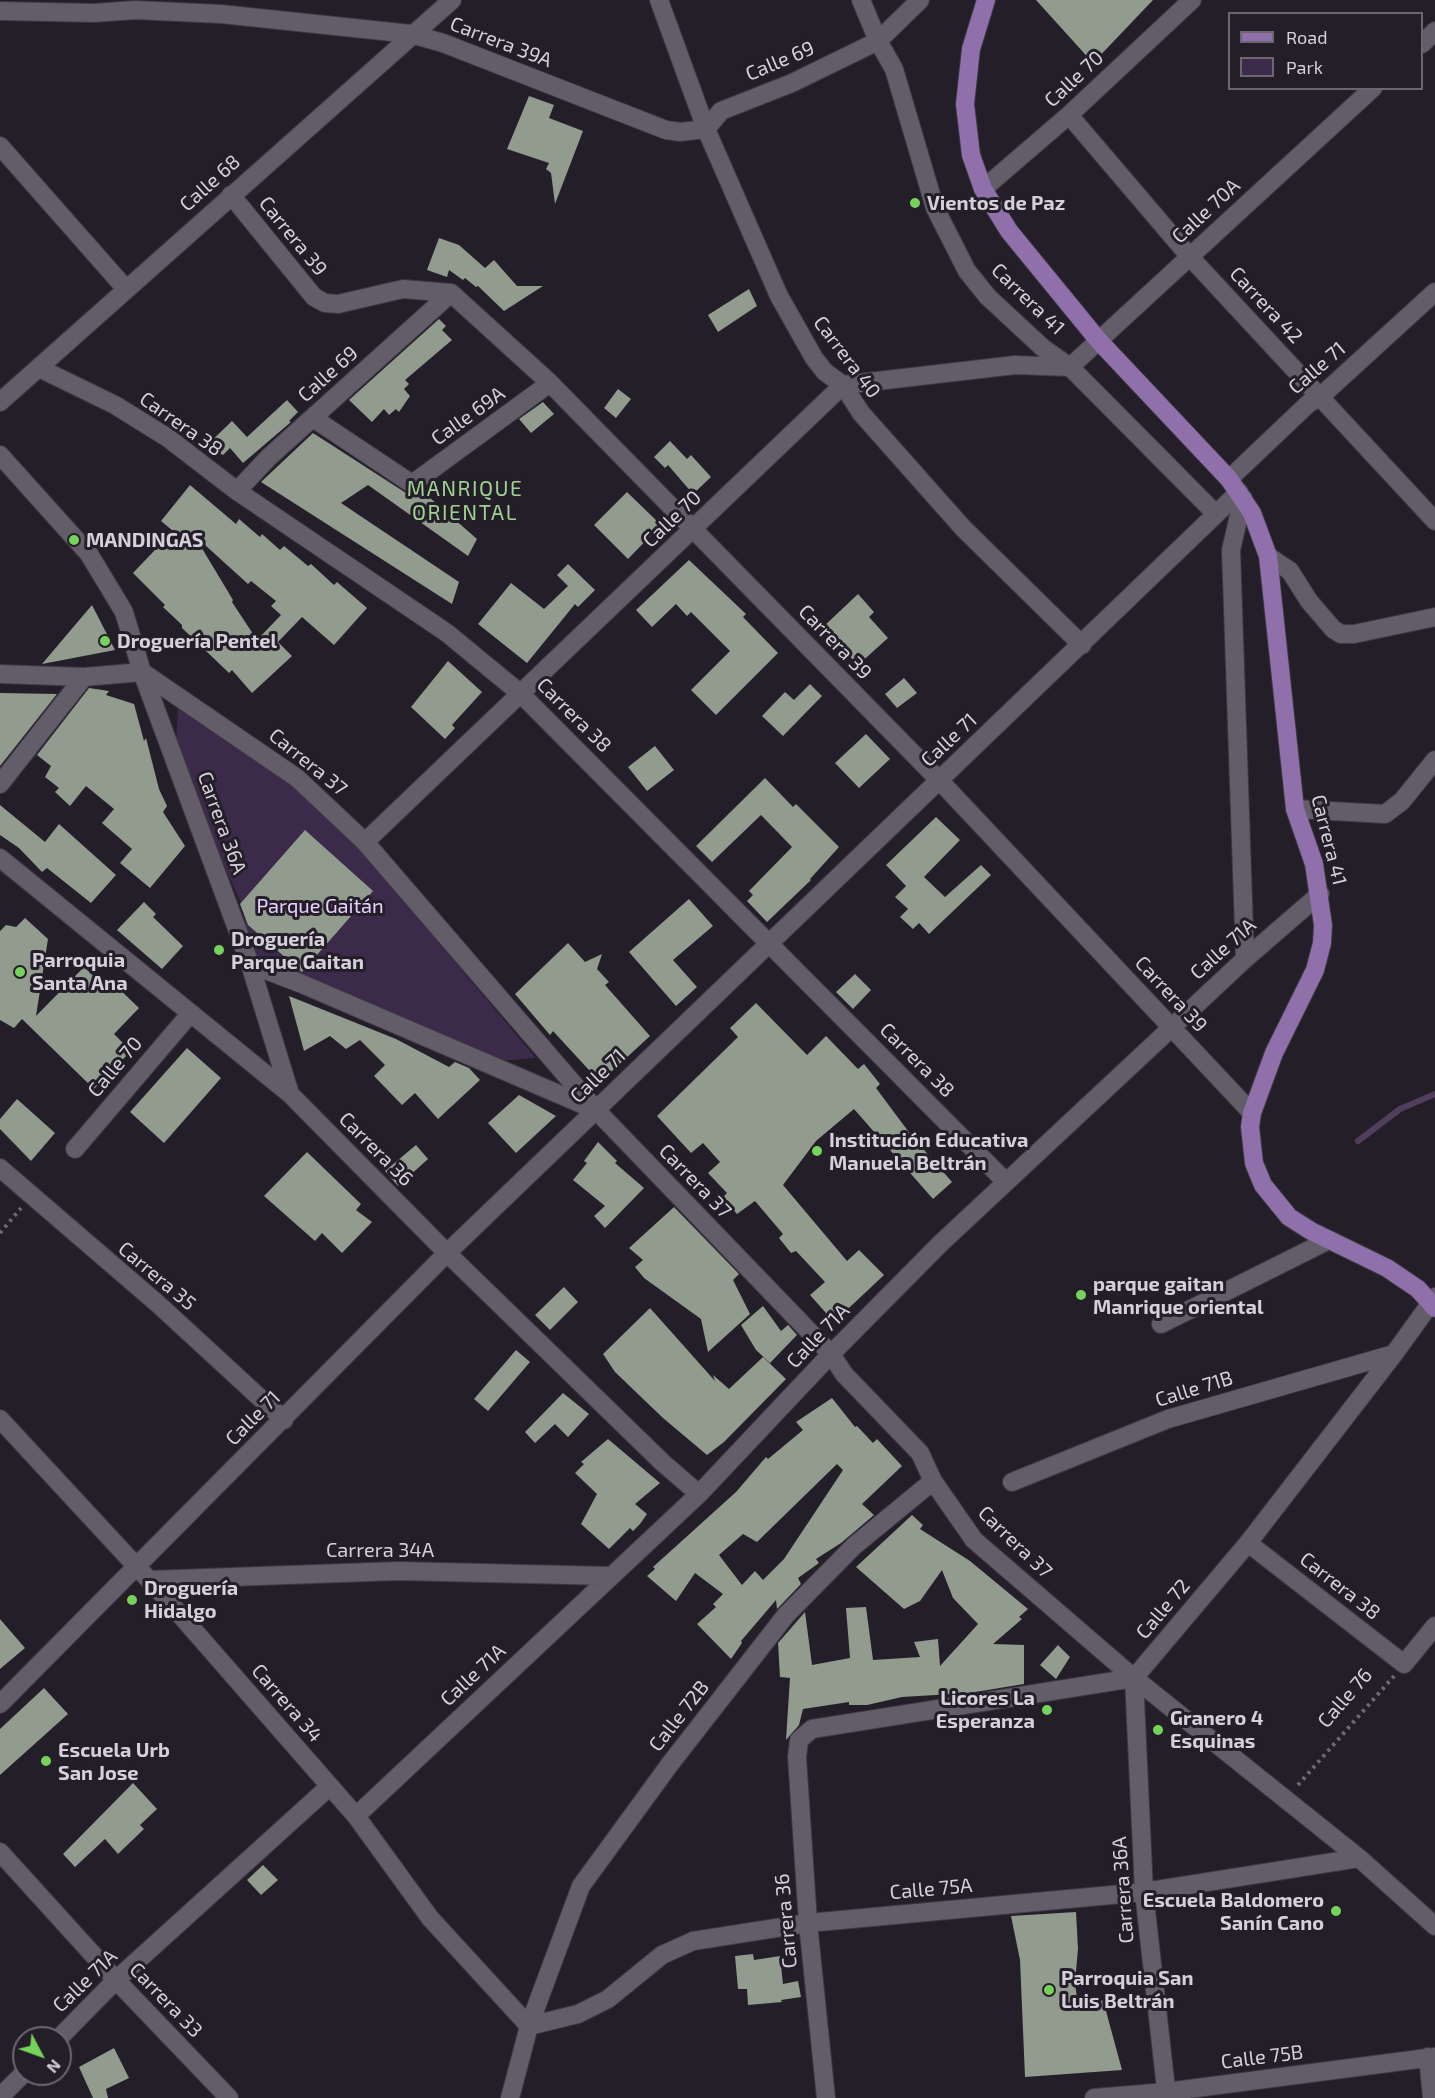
<!DOCTYPE html>
<meta charset="utf-8">
<style>
body{margin:0}
#map{position:relative;width:1435px;height:2098px;overflow:hidden;background:#241e29;font-family:"Exo 2",sans-serif}
canvas{display:block}
.legend{position:absolute;left:1228px;top:12px;width:195px;height:78px;box-sizing:border-box;background:#241e29;border:2px solid #6b666f;margin:0;padding:8px 10px;list-style:none;font-size:18px;color:#d5d1d8}
.legend li{display:flex;align-items:center;gap:12px;height:30px}
.legend b{width:30px;border:2px solid #6b666f}
.north{position:absolute;left:12px;top:2026px;width:60px;height:60px;box-sizing:border-box;background:#241e29;border:2px solid #6b666f;border-radius:50%;rotate:131deg;font-size:16px;font-weight:700;line-height:24px;text-align:center;color:#d5d1d8}
.north::after{content:'';display:block;margin:auto;width:21px;height:27px;background:#76d25a;clip-path:polygon(50% 0,100% 100%,50% 72%,0 100%)}
</style>
<div id="map">
<canvas width="1435" height="2098"></canvas>
<ul class="legend">
<li><b style="height:8px;background:#8f70aa"></b>Road</li>
<li><b style="height:16px;background:#3b2a4a"></b>Park</li>
</ul>
<div class="north">N</div>
</div>
<script>
const ctx = document.querySelector('canvas').getContext('2d');
ctx.lineJoin = 'round';
function fill(path, color) {
  ctx.fillStyle = color;
  ctx.fill(path, 'evenodd');
}
function toPath(rows) {
  const path = new Path2D();
  for (const r of rows) {
    path.moveTo(r[0], r[1]);
    for (let i = 2; i < r.length; i += 2) path.lineTo(r[i], r[i + 1]);
  }
  return path;
}
function trace(path, color, width, dash) {
  ctx.strokeStyle = color;
  ctx.lineWidth = width;
  ctx.lineCap = dash ? 'butt' : 'round';
  ctx.setLineDash(dash || []);
  ctx.stroke(path);
}
function write(font, color, halo, rows, align = 'center') {
  ctx.font = font + ' "Exo 2",sans-serif';
  ctx.lineWidth = 6;
  ctx.setLineDash([]);
  ctx.textBaseline = 'middle';
  ctx.strokeStyle = halo;
  ctx.fillStyle = color;
  for (const [text, x, y, turn = 0] of rows) {
    ctx.save();
    ctx.translate(x, y);
    ctx.rotate((+turn || 0) * Math.PI / 180);
    ctx.textAlign = isNaN(turn) ? turn : align;
    if (halo) ctx.strokeText(text, 0, 0);
    ctx.fillText(text, 0, 0);
    ctx.restore();
  }
}
fill(toPath([
 [178,706,259,750,384,863,439,943,536,1058,485,1062,426,1037,352,996,250,964,243,907,175,761]
]), '#3b2a4a');
trace(toPath([
 [1358,1141,1400,1109,1435,1094]
]), '#503f5c', 6);
fill(toPath([
 [1036,0,1153,0,1093,63],
 [529,96,554,105,549,118,583,131,555,204,551,173,546,169,549,163,507,149],
 [439,238,459,245,485,268,494,260,517,286,543,286,504,311,478,286,476,287,465,278,463,280,449,270,447,277,427,270],
 [749,289,757,306,718,332,708,315],
 [439,319,446,326,442,330,452,340,405,380,409,384,404,389,410,396,399,412,396,409,389,415,384,409,372,422,349,400],
 [618,389,631,399,616,418,604,408],
 [287,400,298,412,289,421,291,422,243,463,230,448,223,455,205,447,232,421,247,437],
 [543,402,554,414,531,433,519,419],
 [313,433,406,493,413,495,421,492,429,497,477,539,468,556,368,485,341,503,459,582,452,604,261,482],
 [670,441,687,459,691,455,711,477,693,494,668,465,665,468,654,457],
 [190,485,236,524,239,519,260,537,262,534,280,550,284,546,308,566,311,564,334,585,337,582,367,608,334,645,302,617,278,642,292,656,252,693,232,670,229,673,182,628,182,625,163,607,165,605,133,573,173,531,161,521],
 [194,535,248,584,251,581,276,601,271,606,281,615,257,640,232,602,233,600],
 [627,492,661,525,628,559,594,525],
 [689,560,746,614,743,617,778,653,716,715,691,690,730,651,691,612,687,616,676,604,652,627,636,610],
 [568,564,595,590,578,607,575,604,527,663,478,624,511,583,544,609,568,586,557,575],
 [858,594,874,612,869,617,888,638,858,665,822,628],
 [92,605,115,650,42,664],
 [448,661,482,692,452,725,455,728,445,739,411,707],
 [904,678,917,693,897,708,885,694],
 [810,684,822,696,783,736,762,716,785,692,794,700],
 [89,688,109,691,106,695,134,704,144,741,146,738,159,789,167,806,163,812,185,846,150,888,120,863,132,849,102,823,114,809,86,786,70,806,55,792,59,788,45,777,51,766,37,755],
 [0,693,57,694,0,766],
 [866,734,890,759,859,788,835,763],
 [655,746,674,770,647,791,628,767],
 [765,778,793,807,796,804,839,847,810,879,811,880,767,922,747,901,753,895,749,891,792,847,761,815,712,862,696,846],
 [0,805,45,842,59,824,116,875,91,903,47,868,42,872,19,848,0,835],
 [936,817,960,840,924,877,945,897,981,865,991,875,929,934,919,923,913,929,900,917,908,909,895,897,906,886,886,865],
 [305,830,373,891,302,972,248,925,240,904],
 [689,899,713,926,673,960,697,987,676,1006,629,952],
 [144,902,156,914,153,917,183,946,162,969,117,930],
 [25,918,48,939,36,1016,84,967,108,990,114,984,139,1008,114,1034,131,1051,94,1089,22,1019,14,1028,0,1020,0,931,6,925,16,927],
 [568,943,585,962,602,954,597,969,609,982,605,985,650,1036,600,1082,553,1031,550,1035,515,994],
 [855,974,871,990,853,1009,836,992],
 [289,996,396,1039,449,1067,455,1062,469,1068,480,1080,438,1119,415,1093,402,1105,374,1076,385,1065,360,1040,346,1049,330,1036,304,1051],
 [756,1003,807,1055,826,1036,858,1069,864,1064,880,1084,876,1088,911,1135,952,1182,933,1199,854,1109,816,1141,783,1185,847,1261,859,1250,884,1275,834,1322,810,1295,825,1282,796,1251,791,1253,779,1238,783,1234,755,1201,737,1214,722,1198,727,1193,708,1173,720,1162,703,1143,691,1153,657,1116,738,1037,730,1028],
 [187,1048,221,1078,164,1143,130,1112],
 [519,1095,556,1116,516,1153,488,1123],
 [17,1099,55,1133,31,1161,0,1129,0,1119],
 [598,1142,617,1161,615,1163,644,1188,605,1228,594,1216,605,1206,573,1180,587,1163,584,1161],
 [416,1145,428,1159,398,1186,385,1171],
 [307,1152,361,1204,356,1210,372,1222,342,1253,322,1233,315,1241,264,1196],
 [674,1207,739,1274,733,1280,750,1314,708,1352,701,1319,644,1278,635,1267,643,1260,629,1248],
 [564,1287,578,1302,550,1330,535,1315],
 [763,1306,781,1331,788,1325,797,1335,770,1363,756,1350,741,1325],
 [650,1308,715,1381,713,1375,729,1389,763,1357,786,1379,724,1442,707,1455,663,1418,615,1372,603,1354],
 [516,1350,530,1362,488,1411,474,1399],
 [563,1393,589,1414,568,1437,555,1424,535,1443,525,1432],
 [832,1398,855,1427,857,1426,873,1443,877,1439,902,1466,862,1504,874,1515,841,1543,816,1559,819,1563,798,1578,801,1584,777,1609,776,1600,741,1641,742,1643,731,1659,697,1624,716,1607,713,1604,723,1594,695,1573,676,1601,647,1576,655,1569,653,1567,736,1492,766,1457,768,1459,803,1430,796,1422],
 [837,1464,843,1470,784,1559,763,1580,755,1571,742,1585,719,1555,743,1534,757,1542],
 [608,1439,660,1483,635,1504,647,1514,640,1524,633,1531,630,1528,609,1549,581,1524,597,1494,575,1473,584,1464,581,1462],
 [912,1515,923,1525,920,1529,970,1561,1028,1609,1019,1617,1022,1619,993,1644,1024,1645,1024,1684,969,1693,902,1697,867,1705,849,1705,849,1702,803,1709,799,1725,786,1740,790,1678,780,1677,778,1643,805,1612,812,1665,850,1658,846,1608,866,1607,873,1660,920,1657,914,1642,938,1639,940,1666,978,1624,953,1598,942,1570,920,1601,904,1609,856,1567],
 [0,1619,25,1648,0,1669],
 [1058,1645,1070,1657,1056,1679,1040,1665],
 [44,1688,68,1714,0,1775,0,1729],
 [133,1783,157,1809,140,1825,144,1829,118,1854,105,1839,75,1867,63,1854],
 [263,1865,278,1880,261,1895,247,1880],
 [1076,1912,1078,1949,1075,1982,1078,2007,1103,2000,1122,2070,1025,2077,1020,1960,1011,1916],
 [753,1954,754,1960,780,1956,783,1984,798,1981,801,1997,781,2000,782,2002,748,2005,747,1989,738,1989,735,1956],
 [114,2048,129,2078,106,2089,108,2098,93,2098,79,2067]
]), '#919b8e');
const minor = toPath([
 [659,0,706,129,779,296,814,358,825,372,843,385,861,413,963,528,1082,645],
 [861,0,878,41,894,69,935,208,967,271,988,297,1043,348,1070,367,1215,513],
 [0,11,94,13,135,10,221,14,411,34,443,43,666,130,680,132,706,129,721,111,792,83,878,41,920,0],
 [1422,44,1435,31],
 [1069,115,1190,257,1435,521],
 [0,146,126,289],
 [983,189,1069,115,1192,0],
 [231,195,314,297,325,303,338,304,403,289,451,293,550,383,939,780,1252,1113],
 [1070,367,1373,88],
 [39,368,115,405,168,438,237,491,447,633,521,694,1006,1182],
 [0,402,452,0],
 [313,418,412,484,550,383],
 [0,455,89,554,124,612,142,672,250,964,290,1094],
 [1229,479,1309,403,1320,397,1435,292],
 [237,491,269,457,451,293],
 [1243,498,1231,550,1245,959],
 [1268,556,1290,571,1309,601,1333,629,1341,634,1354,634,1435,617],
 [142,672,297,778,365,842,596,1110,831,1354,844,1374,920,1453,933,1481,974,1540,1134,1678,1359,1858,1435,1926],
 [0,674,84,677,142,672],
 [0,784,84,677],
 [1295,809,1385,814,1402,801,1435,760],
 [365,842,843,385,1015,365,1070,367],
 [0,858,290,1094,447,1253,663,1463,699,1494],
 [250,964,302,984,591,1108],
 [75,1149,190,1014],
 [0,1168,158,1304,284,1420],
 [1161,1324,1329,1240],
 [0,1419,162,1594,356,1816,430,1918,529,2026],
 [1012,1482,1168,1419,1394,1354],
 [1248,1543,1404,1664,1435,1626],
 [149,1580,398,1571,611,1576],
 [1134,1678,1144,1892,1167,2098],
 [0,1704,447,1253,1239,492],
 [356,1816,699,1494,831,1354,941,1243,1245,959,1320,894],
 [0,1852,116,1980,229,2098],
 [529,2026,578,2014,608,1999,662,1955,693,1941,808,1923,1144,1892,1359,1858],
 [59,2038,116,1980,330,1786],
 [1428,2057,1432,2098],
 [0,2097,24,2073],
 [510,2098,529,2026,581,1886,670,1764,786,1615,854,1546,933,1481],
 [826,2098,808,1923,797,1757,799,1740,812,1729,1134,1678,1248,1543,1394,1354,1435,1297],
 [1094,2098,1166,2092,1435,2057]
]);
const major = toPath([
 [986,0,971,49,965,104,971,155,983,189,1009,231,1099,341,1229,479,1252,513,1268,556,1295,809,1314,864,1323,925,1322,943,1315,970,1274,1053,1252,1113,1250,1127,1254,1163,1263,1185,1289,1217,1311,1231,1387,1268,1418,1289,1435,1308]
]);
trace(minor, '#3d3842', 20);
trace(major, '#3d3842', 20);
trace(toPath([
 [0,1233,21,1208],
 [1298,1785,1394,1676]
]), '#6f6a73', 4, [3, 4.5]);
trace(minor, '#635c69', 18);
trace(major, '#8f70aa', 18);
for (const [x, y, r, color] of [
 [915,203,6,"#76d25a"],
 [74,540,6,"#76d25a"],
 [105,641,6,"#76d25a"],
 [219,950,6,"#76d25a"],
 [20,972,6,"#76d25a"],
 [817,1151,6,"#76d25a"],
 [1081,1295,6,"#76d25a"],
 [132,1600,6,"#76d25a"],
 [1047,1710,6,"#76d25a"],
 [1158,1730,6,"#76d25a"],
 [46,1761,6,"#76d25a"],
 [1336,1911,6,"#76d25a"],
 [1049,1990,6,"#76d25a"]
]) {
  const dot = new Path2D();
  dot.arc(x, y, r, 0, 2 * Math.PI);
  ctx.fillStyle = color;
  ctx.fill(dot);
  trace(dot, '#241e29', 2);
}
write('20px', '#d5d1d8', '#241e29', [
 ["Carrera 39A",501,42,21],
 ["Calle 69",780,61,-23],
 ["Calle 70",1074,79,-43],
 ["Calle 68",210,183,-42],
 ["Calle 70A",1206,211,-43],
 ["Carrera 39",293,236,51],
 ["Carrera 41",1028,299,44],
 ["Carrera 42",1266,305,47],
 ["Carrera 40",847,357,53],
 ["Calle 71",1317,368,-41],
 ["Calle 69",328,374,-42],
 ["Calle 69A",468,416,-36],
 ["Carrera 38",181,424,35],
 ["Calle 70",672,519,-44],
 ["Carrera 39",835,642,46],
 ["Carrera 38",574,715,45],
 ["Calle 71",949,740,-43],
 ["Carrera 37",308,762,39],
 ["Carrera 36A",222,823,70],
 ["Carrera 41",1329,840,76],
 ["Calle 71A",1223,949,-42],
 ["Carrera 39",1171,994,47],
 ["Carrera 38",917,1060,45],
 ["Calle 70",115,1067,-50],
 ["Calle 71",598,1076,-44],
 ["Carrera 36",376,1149,45],
 ["Carrera 37",695,1181,46],
 ["Carrera 35",157,1276,40],
 ["Calle 71A",818,1336,-46],
 ["Calle 71B",1194,1389,-17],
 ["Calle 71",253,1418,-45],
 ["Carrera 37",1015,1542,44],
 ["Carrera 34A",380,1550],
 ["Carrera 38",1340,1586,38],
 ["Calle 72",1163,1609,-50],
 ["Calle 71A",473,1675,-43],
 ["Calle 76",1345,1698,-49],
 ["Carrera 34",287,1703,49],
 ["Calle 72B",679,1716,-52],
 ["Calle 75A",931,1889,-5],
 ["Carrera 36A",1123,1890,-94],
 ["Carrera 36",786,1921,-95],
 ["Calle 71A",85,1981,-44],
 ["Carrera 33",166,2000,46],
 ["Calle 75B",1262,2057,-7]
]);
write('bold 20px', '#d5d1d8', '#241e29', [
 ["Vientos de Paz",927,203],
 ["MANDINGAS",86,540],
 ["Droguería Pentel",117,641],
 ["Droguería",231,939],
 ["Parque Gaitan",231,962],
 ["Parroquia",32,960],
 ["Santa Ana",32,983],
 ["Institución Educativa",829,1140],
 ["Manuela Beltrán",829,1163],
 ["parque gaitan",1093,1284],
 ["Manrique oriental",1093,1307],
 ["Droguería",144,1588],
 ["Hidalgo",144,1611],
 ["Licores La",1035,1698,"right"],
 ["Esperanza",1035,1721,"right"],
 ["Granero 4",1170,1718],
 ["Esquinas",1170,1741],
 ["Escuela Urb",58,1750],
 ["San Jose",58,1773],
 ["Escuela Baldomero",1324,1900,"right"],
 ["Sanín Cano",1324,1923,"right"],
 ["Parroquia San",1061,1978],
 ["Luis Beltrán",1061,2001]
], 'left');
write('20px', '#e8d0ff', '#241e29', [
 ["Parque Gaitán",320,906]
]);
ctx.letterSpacing = '1.5px';
write('21px', '#a0d193', '#241e29', [
 ["MANRIQUE",465,489],
 ["ORIENTAL",465,513]
]);
ctx.letterSpacing = '0px';
</script>
